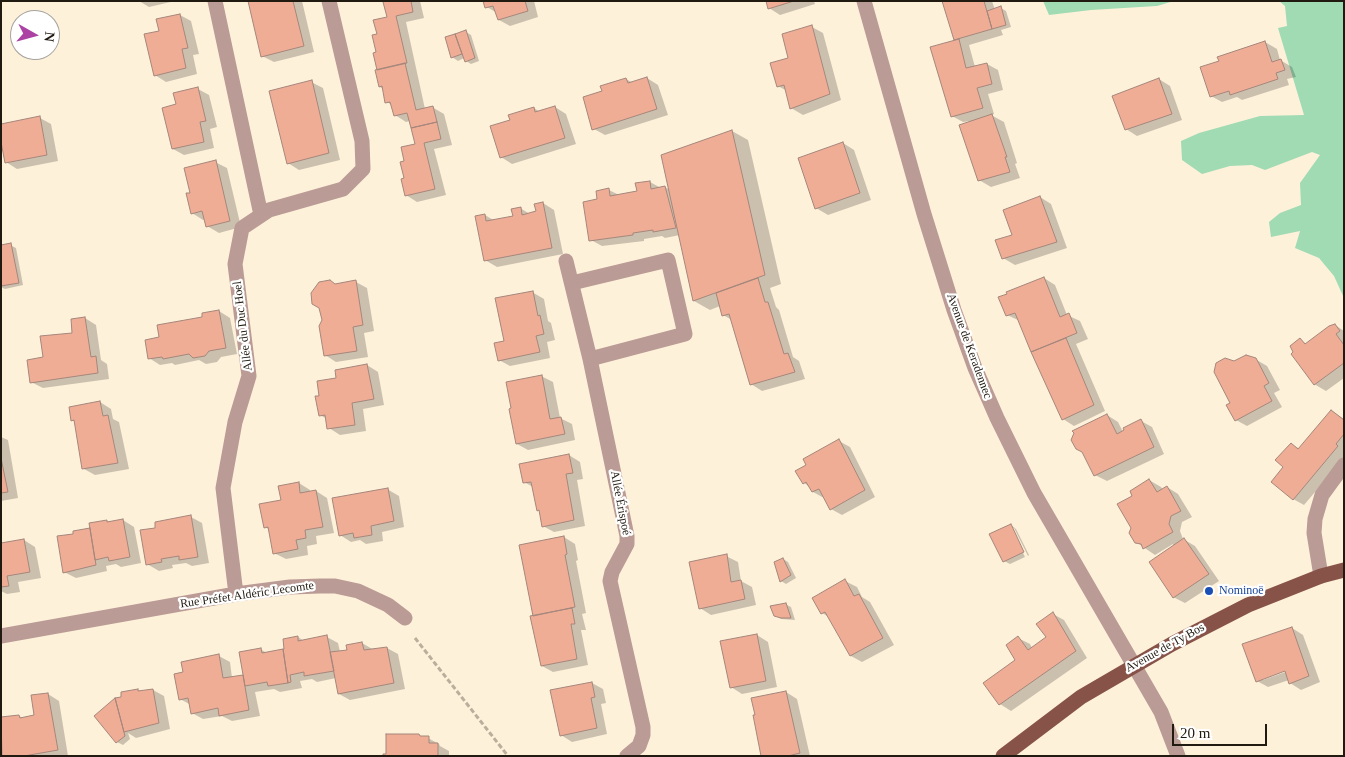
<!DOCTYPE html>
<meta charset="utf-8">
<style>
body{margin:0}
#map{position:relative;width:1345px;height:757px;overflow:hidden;background:#fef1da;font-family:Georgia,serif}
canvas{display:block}
.frame{position:absolute;inset:0;border:2px solid #201a10;pointer-events:none}
.north{position:absolute;left:10px;top:10px;width:50px;height:50px;box-sizing:border-box;background:#fff;border:1px solid #a6a39f;border-radius:50%;rotate:97deg;font-size:14px;font-weight:700;line-height:20px;text-align:center;color:#201a10}
.north::after{content:'';display:block;margin:auto;width:18px;height:22px;background:#ac42a3;clip-path:polygon(50% 0,100% 100%,50% 72%,0 100%)}
.scale{position:absolute;left:1172px;top:724px;width:95px;height:22px;box-sizing:border-box;border:2px solid #201a10;border-top:0;padding-left:6px;font-size:15px;line-height:18px;white-space:nowrap;color:#201a10;-webkit-text-stroke:4px #fff;paint-order:stroke}
</style>
<div id="map">
<canvas width="1345" height="757"></canvas>
<div class="frame"></div>
<div class="north">N</div>
<div class="scale">20 m</div>
</div>
<script>
const ctx = document.querySelector('canvas').getContext('2d');
ctx.lineJoin = 'round';
function fill(path, color) {
  ctx.fillStyle = color;
  ctx.fill(path, 'evenodd');
}
function toPath(rows) {
  const path = new Path2D();
  for (const r of rows) {
    path.moveTo(r[0], r[1]);
    for (let i = 2; i < r.length; i += 2) path.lineTo(r[i], r[i + 1]);
  }
  return path;
}
function trace(path, color, width, dash) {
  ctx.strokeStyle = color;
  ctx.lineWidth = width;
  ctx.lineCap = dash ? 'butt' : 'round';
  ctx.setLineDash(dash || []);
  ctx.stroke(path);
}
function write(font, color, halo, rows, align = 'center') {
  ctx.font = font + ' Georgia,serif';
  ctx.lineWidth = 4.5;
  ctx.setLineDash([]);
  ctx.textBaseline = 'middle';
  ctx.strokeStyle = halo;
  ctx.fillStyle = color;
  for (const [text, x, y, turn = 0] of rows) {
    ctx.save();
    ctx.translate(x, y);
    ctx.rotate((+turn || 0) * Math.PI / 180);
    ctx.textAlign = isNaN(turn) ? turn : align;
    if (halo) ctx.strokeText(text, 0, 0);
    ctx.fillText(text, 0, 0);
    ctx.restore();
  }
}
fill(toPath([
 [1043,1,1174,1,1157,6,1091,10,1049,15],
 [1279,1,1344,1,1344,298,1334,276,1319,258,1295,248,1300,231,1271,237,1269,222,1280,213,1301,205,1300,183,1320,155,1312,152,1265,170,1252,165,1230,166,1202,174,1182,160,1181,141,1199,133,1260,116,1304,115,1278,28,1287,26,1285,6]
]), '#a0dbb3');
fill(toPath([
 [139,1,175,1,149,7],
 [249,1,302,1,314,52,274,62,262,56],
 [384,1,420,1,424,18,406,22,425,109,432,107,444,114,452,145,434,149,446,195,417,202,406,195,406,162,416,144,410,121,406,122,395,115,393,106,387,102,383,89,380,87,378,35,389,18],
 [485,1,534,1,538,17,510,26,499,20,497,13,487,7],
 [767,1,814,1,815,4,780,15,769,8],
 [943,1,992,1,995,10,1001,8,1006,11,1011,27,1001,30,1003,35,969,45,975,67,987,64,998,70,1003,90,988,94,994,114,991,115,1004,122,1017,163,1015,164,1020,178,991,187,979,180,970,121,963,122,952,116,955,41],
 [180,15,191,21,199,54,193,55,197,74,166,82,155,75,160,32],
 [812,27,823,33,841,100,803,115,791,108,787,91,778,86,790,58],
 [466,32,471,35,479,61,471,64,466,61,464,58,458,61,452,57,446,38],
 [1265,42,1277,49,1280,60,1292,67,1296,77,1287,79,1289,85,1242,100,1237,97,1222,102,1211,96,1221,61],
 [647,78,658,85,668,115,605,135,594,129,604,92,626,79,633,83],
 [1159,79,1170,86,1182,120,1137,136,1126,129],
 [311,82,323,88,340,160,299,170,288,163],
 [198,89,209,95,217,127,210,129,214,148,184,155,173,149,177,105],
 [555,107,566,114,576,144,512,164,501,157,511,121,534,108,540,112],
 [40,118,51,124,58,161,17,169,6,162],
 [732,131,748,140,781,284,770,288,776,307,779,310,793,357,799,361,805,379,762,391,751,384,732,320,723,315,720,306,710,310,694,301,680,235,665,238,662,236,644,239,644,241,602,246,591,240,599,200,609,190,619,195,638,192,650,182,661,188,665,187,670,190,663,156],
 [843,143,854,150,871,200,828,215,816,208],
 [215,162,227,168,241,227,219,233,207,226,206,219,203,220,192,213,191,194],
 [1040,197,1051,204,1067,248,1015,265,1003,258,1014,236],
 [543,203,554,210,563,254,497,267,485,260,485,215,495,221,514,217,520,208,530,214,537,212],
 [10,245,16,248,23,285,5,289,1,287,1,246],
 [1044,278,1055,285,1067,315,1080,321,1088,339,1076,344,1105,411,1074,426,1063,419,1052,397,1020,321,1007,315],
 [356,282,367,288,374,331,364,333,368,357,336,362,325,355,336,285],
 [532,292,544,299,548,321,551,323,555,340,547,342,550,358,510,366,499,360,505,342],
 [219,311,230,318,237,354,221,357,217,362,206,364,199,360,175,365,172,363,160,365,149,358,161,338],
 [85,318,96,325,101,360,107,364,109,379,43,388,31,382,45,358,74,335],
 [1335,325,1344,331,1344,378,1326,391,1314,384,1300,340,1307,344],
 [1255,359,1267,366,1280,390,1274,393,1282,407,1247,426,1236,420,1232,403,1234,362],
 [367,365,378,372,384,405,363,409,366,431,340,435,329,428,327,419,320,415,321,397,338,379],
 [541,376,553,382,560,418,572,424,575,440,528,450,517,444],
 [100,402,111,409,113,419,119,422,129,469,95,475,84,469,75,422,72,420],
 [1332,411,1344,419,1344,458,1304,505,1293,499,1285,467,1291,444,1300,449],
 [1107,415,1118,422,1123,432,1141,421,1152,427,1164,454,1107,481,1095,475],
 [1,437,8,440,18,498,1,501],
 [839,441,850,447,875,497,842,515,831,509,824,498,813,492,810,487,804,483],
 [569,455,580,462,583,479,577,480,585,526,554,532,543,526,540,512,538,510,533,487,524,482],
 [1149,480,1161,487,1163,490,1167,487,1178,494,1192,517,1182,522,1180,531,1183,539,1195,546,1219,581,1185,603,1173,597,1173,544,1155,555,1136,542,1134,497],
 [299,483,310,490,310,492,316,491,327,498,334,533,316,536,317,544,307,546,308,555,286,559,274,553,270,530,265,527],
 [387,489,399,496,404,527,382,532,383,541,366,544,360,540,351,542,340,535],
 [191,517,202,523,209,563,192,566,186,563,172,565,173,568,159,571,147,564,156,529],
 [123,520,134,527,141,563,121,567,116,564,106,566,107,571,76,578,64,572,75,535,92,529,106,521,110,523],
 [1011,525,1016,529,1029,555,1028,556,1014,528,1011,528,1025,557,1010,564,1004,561],
 [564,537,575,544,578,560,576,561,586,613,582,614,586,630,581,630,588,665,553,672,542,666,534,617],
 [24,540,35,547,41,578,18,582,20,592,7,594,1,591,1,544],
 [726,556,738,562,741,581,752,587,756,605,711,615,700,608],
 [783,559,788,562,796,578,786,584,781,581],
 [845,581,857,587,862,597,870,602,894,645,862,662,851,656,829,617,822,613],
 [785,604,791,607,795,620,781,619,775,615],
 [1053,614,1064,620,1087,658,1011,711,1000,704,1017,660,1018,638,1030,644,1032,648,1048,638],
 [1292,628,1303,635,1320,682,1301,690,1290,683,1289,680,1268,687,1257,681],
 [1290,668,1291,670,1263,680,1263,678],
 [757,635,768,642,777,687,742,694,731,687],
 [298,637,304,641,327,637,338,643,340,652,349,651,362,643,374,650,387,648,398,654,405,689,350,700,339,694,336,678,317,682,312,679,300,681,302,688,280,692,274,689,255,692,260,716,232,721,222,716,203,719,192,713,191,705,180,699,184,673,219,656,230,662,232,678,244,676,260,649,267,653,283,650],
 [592,683,603,689,606,703,601,704,607,734,572,742,561,735],
 [138,690,141,692,153,690,164,696,170,729,136,738,128,733,130,739,123,745,117,742,115,699,122,698],
 [786,692,797,699,810,756,762,756],
 [48,694,59,701,68,756,3,756,1,743,1,719,19,716,23,718,36,716],
 [419,735,423,738,428,738,439,744,440,746,449,751,449,756,384,756]
]), '#0003');
const building = toPath([
 [248,1,293,1,304,46,261,57,248,1],
 [386,1,411,1,413,12,396,16,407,63,377,70,373,53,376,52,372,35,377,34,373,20,387,17,383,2,386,1],
 [483,1,525,1,528,11,498,20,493,6,485,8,483,1],
 [766,1,794,1,768,9,766,1],
 [942,1,984,1,992,29,954,40,942,1],
 [1001,6,1006,25,992,29,987,11,1001,6],
 [180,14,188,48,182,49,186,68,154,76,144,34,159,31,156,19,180,14],
 [812,25,830,94,790,109,784,85,777,87,770,63,788,58,782,34,812,25],
 [466,30,475,58,465,62,455,34,466,30],
 [455,34,462,54,451,58,445,37,455,34],
 [959,39,966,68,987,63,992,84,977,88,983,108,951,117,930,47,959,39],
 [1265,41,1272,62,1281,59,1285,70,1276,73,1278,79,1230,95,1229,91,1210,97,1200,67,1219,61,1217,57,1265,41],
 [405,63,416,110,433,106,437,122,411,128,407,113,394,116,390,102,385,103,382,86,379,87,375,70,405,63],
 [647,77,657,109,592,130,583,97,602,91,600,86,626,78,628,83,647,77],
 [1159,78,1172,114,1125,130,1112,96,1159,78],
 [312,80,329,153,287,164,269,91,312,80],
 [198,87,206,121,200,122,204,142,172,149,162,108,176,104,173,93,198,87],
 [555,106,565,138,500,158,490,126,510,120,508,115,534,107,535,112,555,106],
 [992,114,1007,157,1005,157,1010,172,978,181,959,125,992,114],
 [40,116,47,155,5,163,1,142,1,124,40,116],
 [437,122,441,139,424,143,435,189,405,196,401,179,404,178,400,162,404,161,401,147,415,144,411,128,437,122],
 [732,130,765,275,693,301,661,155,732,130],
 [843,142,860,193,815,209,798,158,843,142],
 [216,160,230,221,206,227,202,211,191,214,186,193,190,193,184,168,216,160],
 [650,181,651,189,665,186,676,228,653,232,653,230,633,233,633,235,589,241,583,202,597,199,596,191,609,188,610,196,637,191,635,183,650,181],
 [1040,196,1057,242,1002,259,995,240,1012,235,1003,210,1040,196],
 [543,202,552,248,484,261,475,216,485,214,486,221,513,216,511,209,521,207,522,215,536,211,534,204,543,202],
 [11,243,19,283,1,286,1,245,11,243],
 [1044,277,1060,317,1069,313,1077,333,1031,352,1015,313,1006,316,998,297,1007,294,1006,292,1044,277],
 [758,278,765,302,768,302,784,354,788,353,795,372,750,385,729,314,722,316,716,293,758,278],
 [330,280,335,284,356,280,363,325,353,327,357,351,324,356,319,326,322,320,319,308,312,304,311,293,319,282,330,280],
 [533,291,538,316,540,315,544,334,536,336,540,352,498,361,494,343,504,341,495,298,533,291],
 [219,310,226,348,209,351,205,356,193,358,189,354,163,359,162,357,148,359,145,340,159,337,157,325,202,317,202,313,219,310],
 [85,317,91,357,96,356,98,373,30,383,27,360,43,357,40,336,72,333,71,319,85,317],
 [1335,324,1340,331,1336,334,1344,345,1344,363,1314,385,1291,354,1293,352,1290,346,1300,338,1305,344,1329,326,1335,324],
 [1066,338,1094,405,1062,420,1031,352,1066,338],
 [1246,355,1256,358,1269,383,1264,386,1272,401,1235,421,1226,405,1230,403,1214,372,1216,363,1225,358,1234,361,1246,355],
 [367,364,374,399,352,403,355,425,327,429,325,415,319,416,315,396,319,396,317,381,336,378,335,370,367,364],
 [542,375,550,419,561,417,565,434,516,444,509,409,511,408,506,382,542,375],
 [100,401,103,416,108,415,118,463,82,469,74,420,71,421,69,407,100,401],
 [1331,410,1344,420,1344,434,1336,444,1338,446,1293,500,1271,482,1283,467,1275,460,1291,443,1298,449,1331,410],
 [1107,414,1117,434,1124,430,1123,428,1141,419,1154,447,1094,476,1082,452,1076,449,1071,440,1074,433,1072,431,1107,414],
 [839,439,865,490,830,510,819,489,812,492,806,482,803,484,795,471,806,465,803,459,839,439],
 [569,454,573,473,566,474,574,520,542,527,539,510,537,511,531,482,523,483,519,464,569,454],
 [1,458,8,492,1,493,1,458],
 [1149,479,1157,492,1167,486,1181,511,1171,516,1169,524,1173,532,1143,549,1141,544,1135,543,1129,533,1131,528,1117,504,1132,496,1130,491,1149,479],
 [299,482,300,493,316,490,323,527,305,530,306,538,296,540,298,549,273,554,268,527,264,528,259,504,281,500,278,486,299,482],
 [388,488,394,521,371,526,372,535,354,538,353,533,339,536,332,498,388,488],
 [191,515,198,557,179,560,179,556,161,559,162,562,146,565,140,530,155,528,155,522,191,515],
 [123,519,130,557,109,561,108,557,95,560,89,523,107,520,107,522,123,519],
 [1011,524,1024,552,1003,562,989,534,1011,524],
 [90,528,96,565,63,573,57,536,73,534,73,531,90,528],
 [564,536,567,554,565,555,575,607,533,616,519,545,564,536],
 [1184,538,1209,574,1173,598,1149,562,1184,538],
 [24,539,30,572,7,576,9,586,1,587,1,543,24,539],
 [727,554,731,582,741,580,745,599,699,609,689,562,727,554],
 [783,558,791,575,780,582,774,562,783,558],
 [845,579,854,596,859,594,883,638,850,656,825,612,821,614,812,598,845,579],
 [786,603,791,618,781,618,774,616,770,606,786,603],
 [572,608,575,624,571,624,577,659,541,666,530,616,572,608],
 [1053,612,1076,651,999,705,983,683,1015,660,1006,645,1018,636,1028,650,1046,637,1036,624,1053,612],
 [1292,627,1309,676,1289,684,1285,671,1256,682,1242,644,1292,627],
 [757,634,766,681,730,688,720,641,757,634],
 [327,635,334,671,304,676,304,672,290,675,291,682,288,683,283,649,284,649,283,639,298,636,298,641,327,635],
 [362,642,364,650,387,647,394,683,338,694,330,652,347,650,346,645,362,642],
 [261,648,262,653,283,649,288,683,268,686,267,682,245,686,239,652,261,648],
 [219,654,223,678,243,675,249,710,219,716,218,708,191,714,188,698,179,700,174,674,183,672,181,662,219,654],
 [592,682,595,697,591,698,597,728,560,736,550,690,592,682],
 [138,689,138,691,153,689,159,723,124,732,115,698,121,697,121,692,138,689],
 [786,691,800,753,788,756,761,756,753,715,755,715,751,698,786,691],
 [48,693,58,750,24,756,2,756,1,717,19,715,20,718,34,715,31,695,48,693],
 [115,698,125,736,116,743,94,716,115,698],
 [386,734,419,734,420,736,429,736,429,743,438,743,438,756,383,756,383,754,386,754,386,734]
]);
fill(building, '#efad96');
trace(building, '#a5867b', 1);
trace(toPath([
 [415,638,508,756]
]), '#baaf9c', 3, [5, 2.5]);
trace(toPath([
 [215,1,261,215],
 [864,1,924,214,954,310,975,368,997,418,1034,493,1161,712,1178,756],
 [566,261,590,359,627,536,627,544,612,572,610,581,643,727,643,735,639,746,627,756],
 [572,283,668,260,685,334,590,359],
 [1321,576,1314,533,1315,519,1322,495,1344,465],
 [236,594,223,488,235,422,249,376,235,264,242,228,269,210,343,189,363,169,362,141,329,1],
 [1,636,236,594,290,587,320,586,335,586,358,591,388,605,405,618]
]), '#ba9b95', 15);
trace(toPath([
 [1003,756,1081,697,1172,644,1248,605,1321,576,1344,570]
]), '#875349', 15);
for (const [x, y, r, color] of [
 [1209,591,5,"#1a4fb4"]
]) {
  const dot = new Path2D();
  dot.arc(x, y, r, 0, 2 * Math.PI);
  ctx.fillStyle = color;
  ctx.fill(dot);
  trace(dot, '#fff', 2);
}
write('12px', '#201a10', '#fff', [
 ["Allée du Duc Hoel",243,326,-97],
 ["Avenue de Keradennec",969,346,70],
 ["Allée Érispoé",620,503,79],
 ["Rue Préfet Aldéric Lecomte",247,595,-8],
 ["Avenue de Ty Bos",1165,648,-29]
]);
write('12px', '#164399', '#fff', [
 ["Nominoë",1219,591]
], 'left');
</script>
